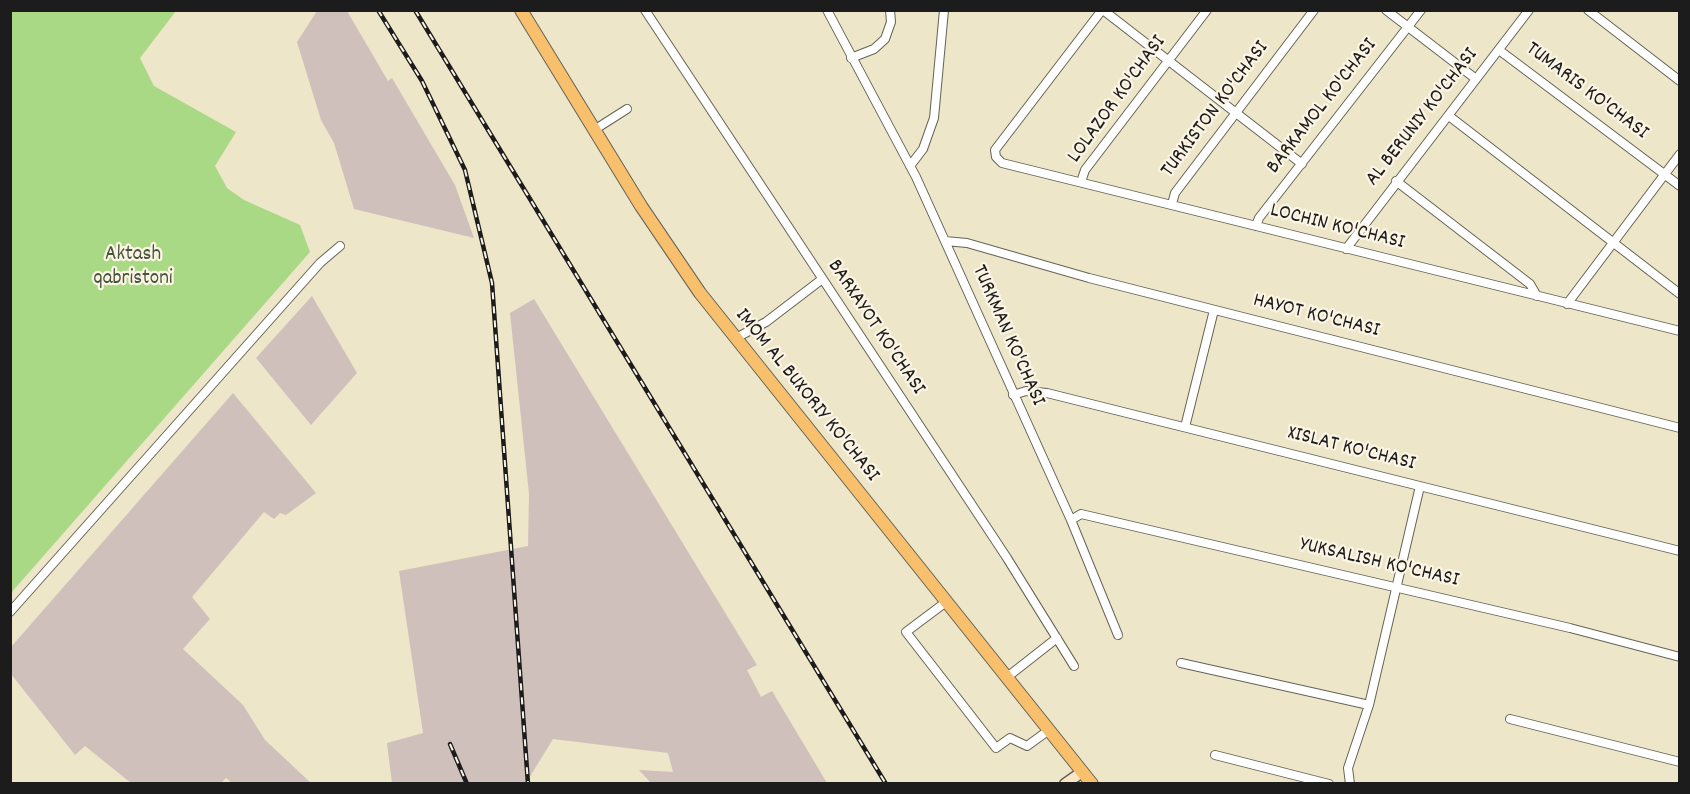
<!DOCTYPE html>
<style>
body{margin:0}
#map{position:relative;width:1690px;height:794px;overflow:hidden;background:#ede6c8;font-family:Dekko,sans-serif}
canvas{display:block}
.frame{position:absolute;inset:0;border:12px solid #1c1c1c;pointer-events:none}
</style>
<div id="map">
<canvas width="1690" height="794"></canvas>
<div class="frame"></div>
</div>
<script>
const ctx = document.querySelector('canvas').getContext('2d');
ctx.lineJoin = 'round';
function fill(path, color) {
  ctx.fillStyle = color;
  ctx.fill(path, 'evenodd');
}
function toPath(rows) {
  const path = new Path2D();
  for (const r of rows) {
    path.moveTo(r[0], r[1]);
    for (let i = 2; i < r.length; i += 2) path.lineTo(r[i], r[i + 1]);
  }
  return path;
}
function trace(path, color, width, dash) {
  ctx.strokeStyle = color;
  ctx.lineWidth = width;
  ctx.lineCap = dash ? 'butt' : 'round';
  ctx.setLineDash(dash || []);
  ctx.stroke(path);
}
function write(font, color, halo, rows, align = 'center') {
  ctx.font = font + ' Dekko,sans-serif';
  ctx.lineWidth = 4.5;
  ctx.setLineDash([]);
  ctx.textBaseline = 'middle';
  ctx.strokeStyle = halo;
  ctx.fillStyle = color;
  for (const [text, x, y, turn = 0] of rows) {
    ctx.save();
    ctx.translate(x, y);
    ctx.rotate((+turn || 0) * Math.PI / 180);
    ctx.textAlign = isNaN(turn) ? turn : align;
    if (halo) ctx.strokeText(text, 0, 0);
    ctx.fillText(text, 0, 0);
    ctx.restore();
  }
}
fill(toPath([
 [317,11,347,11,388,81,392,78,455,185,474,238,354,209,334,143,321,120,297,42],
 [312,296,357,373,311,425,256,358],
 [534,299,757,665,747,670,761,697,772,691,827,783,651,783,639,770,673,772,668,753,553,739,526,783,392,783,387,743,423,733,399,571,528,546,529,494,510,313],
 [233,393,316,493,286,515,280,513,274,519,264,512,192,597,210,619,183,649,243,705,265,740,311,783,232,783,226,778,221,783,131,783,85,746,75,755,11,674,11,647]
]), '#d0c0bc');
fill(toPath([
 [11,10,176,11,140,58,154,86,236,132,215,166,227,188,244,200,300,225,310,252,11,593]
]), '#aad986');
const street = toPath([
 [645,10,1007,558,1074,666],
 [827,10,916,177,1071,520,1118,635],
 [1102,10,995,150,996,157,1002,163,1680,331],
 [1103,10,1302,164],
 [1386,10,1476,79],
 [1588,10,1680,81],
 [1499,50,1680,186],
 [851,58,874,49,885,39,891,22,890,10],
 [1449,116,1680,294],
 [594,130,627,109],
 [910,166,923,149,934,118,944,10],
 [1396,181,1530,284,1537,296],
 [1081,182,1085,170,1207,10],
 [1172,204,1175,193,1314,10],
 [1256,226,1259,218,1421,10],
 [945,241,967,243,1089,278,1680,428],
 [1346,249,1529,10],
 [1567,304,1680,154],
 [736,338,766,322,821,280],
 [1013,395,1026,391,1047,393,1680,551],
 [1185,427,1214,310],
 [1071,520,1081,514,1570,628,1680,657],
 [946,602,906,632,996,748,1010,738,1027,746,1049,730],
 [10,612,320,263,340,246],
 [1181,663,1369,705],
 [1006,678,1057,638],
 [1510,719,1680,762],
 [1215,755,1329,784],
 [1350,784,1348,768,1369,705,1420,486]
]);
const secondary = toPath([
 [1065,784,1082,772]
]);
const primary = toPath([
 [521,10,641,206,700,293,1092,784]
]);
trace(street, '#656358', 10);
trace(secondary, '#656358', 13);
trace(primary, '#656358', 14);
trace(street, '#fff', 8);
trace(secondary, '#fce5c4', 10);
trace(primary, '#f8bf6c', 12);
const rail = toPath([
 [378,10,422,81,465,170,492,283,528,784],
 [415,10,886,784],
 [450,744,467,784]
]);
trace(rail, '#1c1c1c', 4.5);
trace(rail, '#fcf5e5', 2, [7]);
write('21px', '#1c1c1c', '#fcf5e5', [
 ["TUMARIS KO'CHASI",1586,92,37],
 ["LOLAZOR KO'CHASI",1118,100,-54],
 ["BARKAMOL KO'CHASI",1323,107,-52],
 ["TURKISTON KO'CHASI",1216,110,-53],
 ["AL BERUNIY KO'CHASI",1423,118,-52],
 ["LOCHIN KO'CHASI",1337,228,14],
 ["HAYOT KO'CHASI",1316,317,14],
 ["BARXAYOT KO'CHASI",875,328,56],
 ["TURKMAN KO'CHASI",1007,336,66],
 ["IMOM AL BUXORIY KO'CHASI",806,396,51],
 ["XISLAT KO'CHASI",1351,450,14],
 ["YUKSALISH KO'CHASI",1379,564,13]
]);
write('21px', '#47553c', '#fcf5e5', [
 ["Aktash",133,256],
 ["qabristoni",133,280]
]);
</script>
